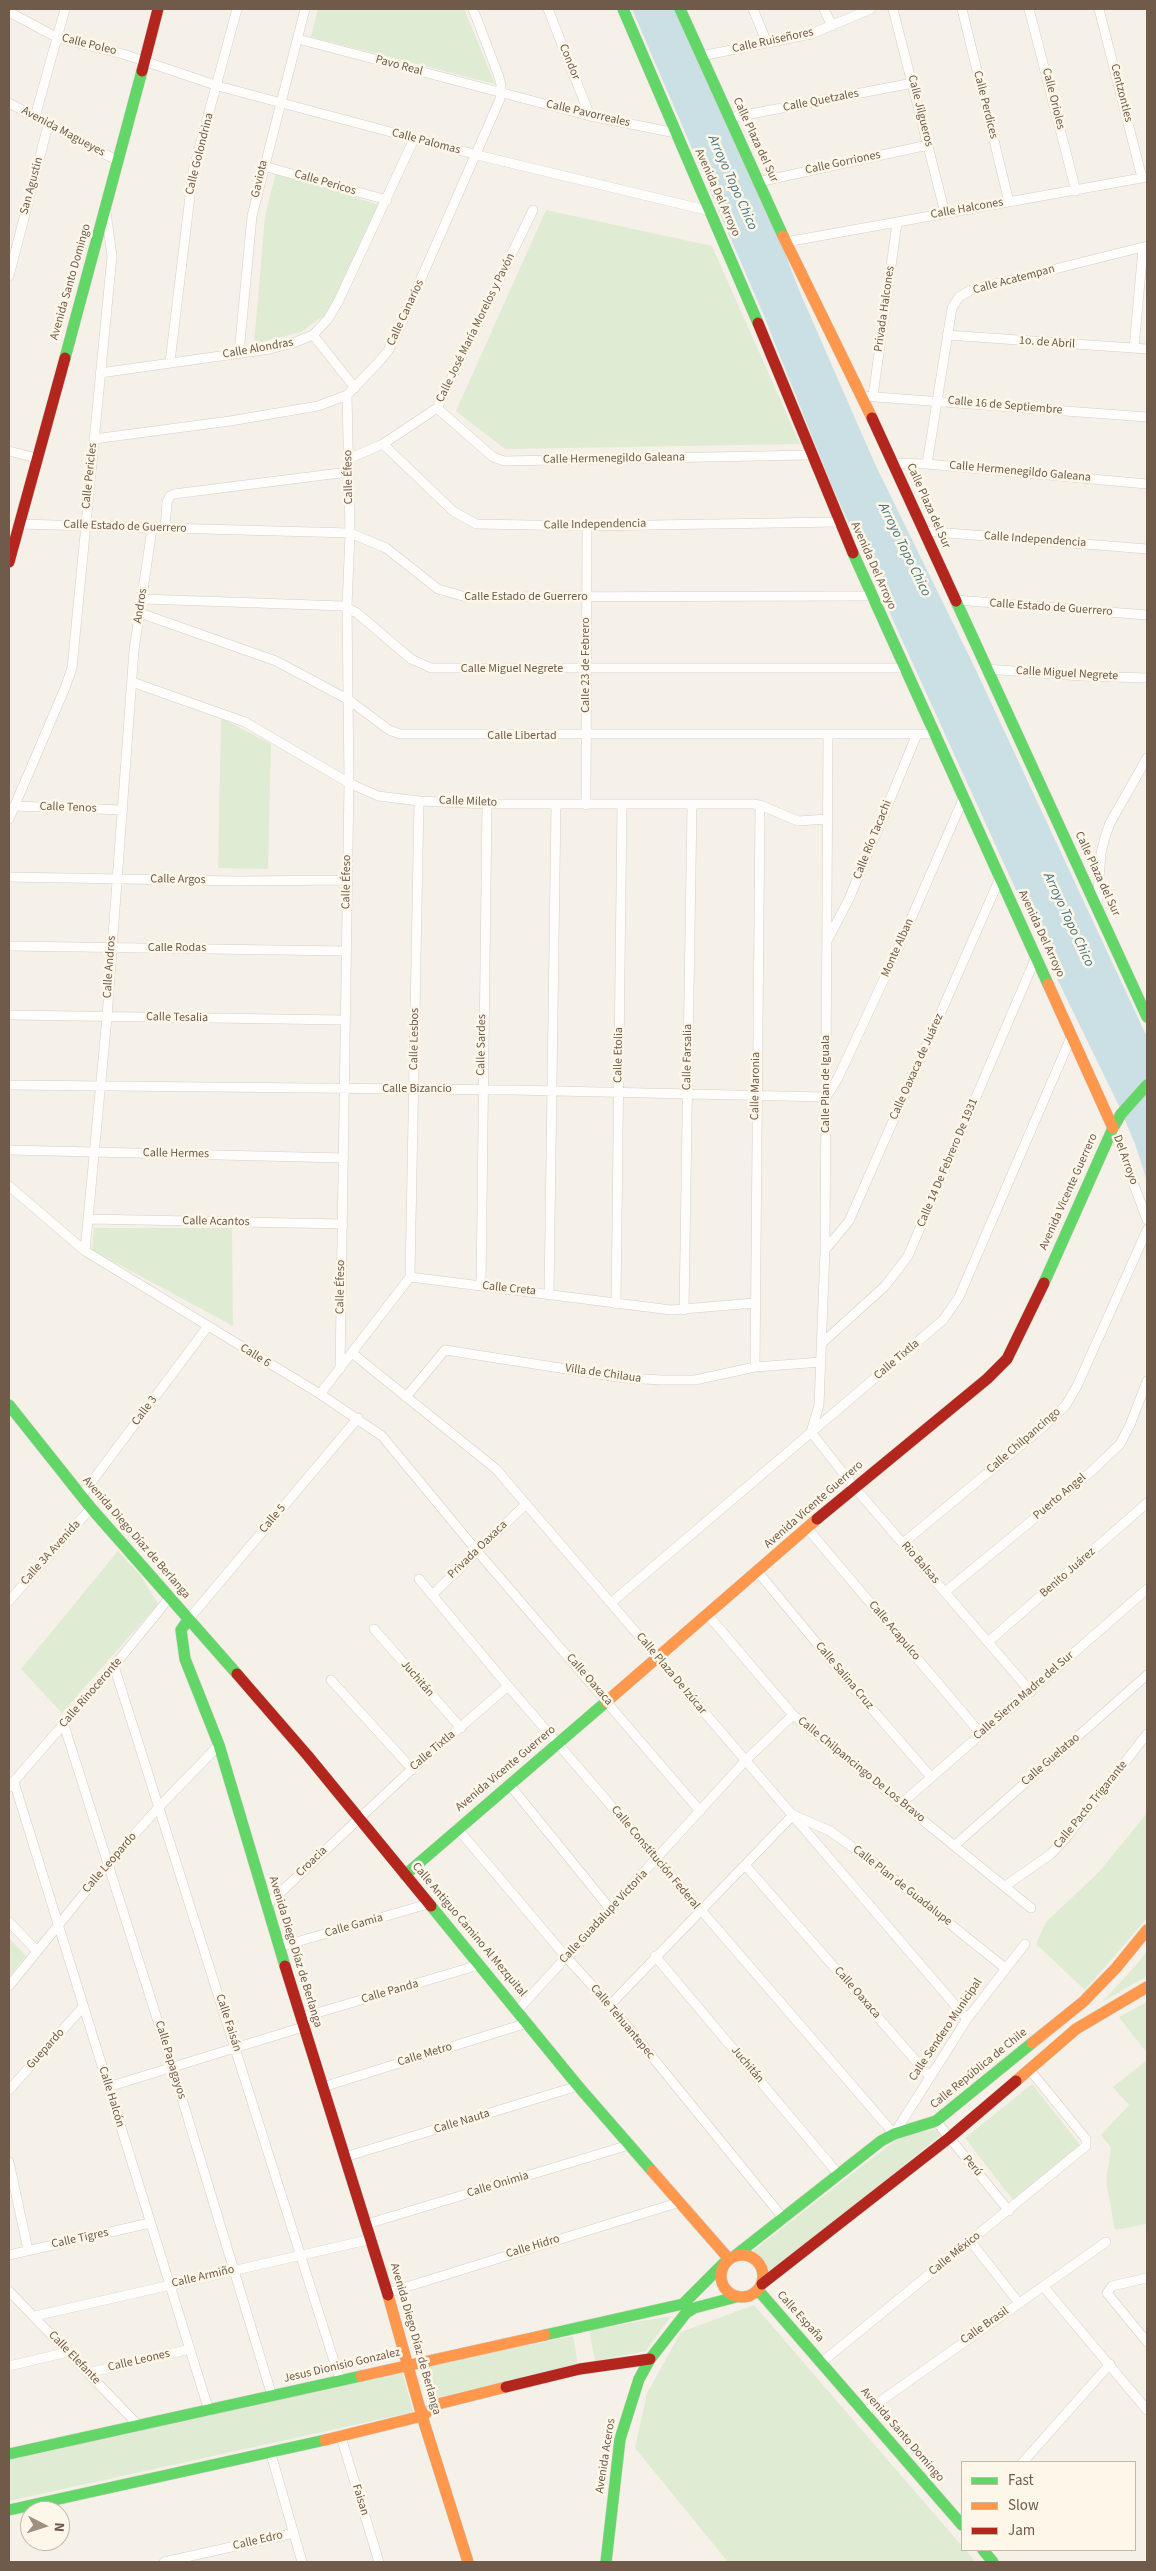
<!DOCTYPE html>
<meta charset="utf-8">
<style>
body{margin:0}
#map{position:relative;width:1156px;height:2571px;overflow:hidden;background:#f5f1e8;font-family:"Source Sans 3",sans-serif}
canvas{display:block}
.frame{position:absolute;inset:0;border:10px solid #705b4b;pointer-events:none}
.legend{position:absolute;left:961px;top:2461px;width:175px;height:90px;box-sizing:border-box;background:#fdf7e9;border:1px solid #c5b9aa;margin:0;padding:6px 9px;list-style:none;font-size:15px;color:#705b4b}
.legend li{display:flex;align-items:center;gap:10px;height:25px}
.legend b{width:25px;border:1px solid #c5b9aa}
.north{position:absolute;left:20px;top:2501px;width:50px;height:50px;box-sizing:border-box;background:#fdf7e9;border:1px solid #c5b9aa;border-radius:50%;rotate:95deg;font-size:14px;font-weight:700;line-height:20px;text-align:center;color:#705b4b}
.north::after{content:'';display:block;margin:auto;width:18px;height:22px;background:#9f9082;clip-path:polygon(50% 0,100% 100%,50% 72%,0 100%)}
</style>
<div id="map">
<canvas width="1156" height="2571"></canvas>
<div class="frame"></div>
<ul class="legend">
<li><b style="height:6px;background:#63d668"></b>Fast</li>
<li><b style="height:6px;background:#ff974d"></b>Slow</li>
<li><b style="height:6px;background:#b3261e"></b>Jam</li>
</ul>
<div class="north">N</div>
</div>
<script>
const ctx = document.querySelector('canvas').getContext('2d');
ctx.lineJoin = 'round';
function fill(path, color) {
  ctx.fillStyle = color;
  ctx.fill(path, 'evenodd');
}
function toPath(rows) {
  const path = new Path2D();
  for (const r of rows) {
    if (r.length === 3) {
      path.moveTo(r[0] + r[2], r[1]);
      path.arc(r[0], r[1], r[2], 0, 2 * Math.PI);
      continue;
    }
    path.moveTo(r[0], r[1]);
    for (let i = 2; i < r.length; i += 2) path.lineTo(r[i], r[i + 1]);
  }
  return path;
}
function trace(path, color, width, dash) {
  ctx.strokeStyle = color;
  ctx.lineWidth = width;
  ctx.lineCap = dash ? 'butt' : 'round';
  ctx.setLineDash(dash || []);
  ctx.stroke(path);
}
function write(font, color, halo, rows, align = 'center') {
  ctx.font = font + ' "Source Sans 3",sans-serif';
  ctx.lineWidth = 5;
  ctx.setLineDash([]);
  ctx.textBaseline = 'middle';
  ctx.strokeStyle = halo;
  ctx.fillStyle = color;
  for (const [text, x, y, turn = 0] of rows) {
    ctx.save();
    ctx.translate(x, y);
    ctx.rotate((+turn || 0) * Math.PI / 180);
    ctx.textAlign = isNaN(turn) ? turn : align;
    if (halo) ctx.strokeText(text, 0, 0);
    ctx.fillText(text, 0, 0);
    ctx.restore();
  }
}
fill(toPath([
 [318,9,464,9,495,84,311,37],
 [276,172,379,205,329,312,301,332,254,344,265,216],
 [546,210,712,246,800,444,505,449,456,411],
 [221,718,271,744,268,869,218,868],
 [94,1228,232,1228,233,1326,92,1250],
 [118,1551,142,1577,158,1604,62,1713,21,1669],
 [1147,1813,1147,1918,1085,1990,1036,1944,1046,1922,1099,1872],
 [9,1938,26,1956,9,1977],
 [1147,1951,1147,1976,1102,2002,1137,1964],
 [1147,2002,1147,2053,1119,2017],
 [1147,2060,1147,2224,1115,2230,1106,2180,1111,2148,1101,2135,1129,2105,1113,2087],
 [1032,2084,1081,2146,1013,2200,965,2138],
 [937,2129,941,2135,844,2214,770,2271,753,2251,902,2135],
 [754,2305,962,2546,962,2550,966,2550,976,2562,728,2562,635,2448,647,2393,681,2332],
 [671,2316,646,2351,595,2361,589,2330],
 [573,2336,578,2364,435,2398,424,2366],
 [402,2371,413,2412,9,2501,9,2460]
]), '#e0ebd4');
fill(toPath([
 [632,9,680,9,758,182,799,290,875,464,974,666,1147,1037,1147,1181,1135,1144,1118,1104,1046,956,831,484,764,316]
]), '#cbe0e4');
const street = toPath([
 [548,9,590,116],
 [753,9,767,43],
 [824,9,832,26],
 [893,9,945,213],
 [962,9,1009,202],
 [1029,9,1076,191],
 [1099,9,1142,178],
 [9,12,58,38,123,54,218,86,477,155,710,211],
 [298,39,590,116,676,133],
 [701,56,811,34,871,9],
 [9,103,118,161],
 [35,117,65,9],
 [729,118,913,83],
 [263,166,387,200],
 [758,182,928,145],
 [786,242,1147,177],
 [9,276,48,125],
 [313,335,355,388],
 [947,335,1147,349],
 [1134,348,1143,248],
 [239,353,252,216,305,9],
 [170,362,193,171,237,9],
 [100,373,270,349,293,343,313,335,328,319,338,302,414,139],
 [862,396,1147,417],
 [873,396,897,223],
 [437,408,493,457,504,461,810,455],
 [94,439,230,421,318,406,347,395,376,365,388,351,398,331,500,99,501,85,499,77,473,9],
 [383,444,453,511,476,524,587,526,839,522],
 [9,451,36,458],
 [348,459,383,444,437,408,533,210],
 [893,463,927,464,1147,484],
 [927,464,952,308,959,297,971,290,1147,246],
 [19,524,350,533,386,548,438,589,466,597,871,596],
 [165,529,167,502,170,496,174,494,348,472],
 [923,531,1147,549],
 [143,599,344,606,357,613,411,659,431,668,903,668],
 [956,600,1147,615],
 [140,613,276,661,349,700,389,730,400,734,934,734],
 [986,669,1082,676,1147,678],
 [132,682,245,722,349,783,378,796,419,801,487,804,753,804,760,805,798,821,827,819],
 [828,734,825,1250,819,1405,811,1432,854,1487,1031,1692],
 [586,805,587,526],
 [14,806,123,810],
 [9,819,65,688,72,668,112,256,106,212],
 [9,877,237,881,347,880],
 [1097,906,1101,853,1105,837,1110,823,1147,758],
 [827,941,849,899,917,734],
 [9,946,345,951],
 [9,1015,344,1020],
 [9,1085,512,1090,826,1097,838,1078,897,951,964,797],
 [1113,1128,1147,1220],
 [9,1150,344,1158],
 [9,1186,85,1251,320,1394,382,1436,477,1551,700,1811],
 [89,1219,343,1224],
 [825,1250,849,1221,1000,878],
 [85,1251,107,1017,134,650,152,529],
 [410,1277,419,801],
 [410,1277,671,1310,755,1303],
 [481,1286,487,804],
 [549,1294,556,804],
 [616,1304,622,805],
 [684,1310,692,805],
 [822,1343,885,1286,908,1256,1036,957],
 [352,1353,496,1469,967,2019],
 [755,1367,760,805],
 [340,1369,349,783,347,607,350,533,347,395],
 [320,1394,410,1277],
 [406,1397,445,1350,624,1378,662,1380,695,1380,755,1367,821,1362],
 [81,1496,208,1326],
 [807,1528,981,1734],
 [903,1543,1043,1427,1066,1405,1077,1386,1147,1230],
 [758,1572,852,1686,931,1777],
 [419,1579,508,1686,894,2134,967,2019,1025,1944],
 [945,1592,1093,1470,1120,1444,1130,1425,1147,1381],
 [432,1595,525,1505],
 [9,1601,91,1508],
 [612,1602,943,1320,959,1297,1072,1035],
 [708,1615,793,1715,1031,1908],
 [188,1620,358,1418],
 [374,1629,461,1728],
 [988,1642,1147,1503],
 [114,1666,340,2380],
 [331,1680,412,1769],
 [64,1725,173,2069,272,2396],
 [14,1782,209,2411],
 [509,1784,611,1910],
 [9,1787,114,1666,170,1597],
 [902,1803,1147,1589],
 [457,1828,567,1958,610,2005,784,2219],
 [955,1845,1147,1675],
 [745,1865,930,2077],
 [1005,1886,1051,1854,1065,1839,1147,1734],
 [266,1906,412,1769,508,1686],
 [9,1922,37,1951],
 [279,1947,428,1904],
 [655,1956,839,2175],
 [9,1986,108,1864,158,1808,219,1745],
 [610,2005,793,1815,830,1831,869,1859,1005,1968],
 [517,2011,746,1760,793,1715],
 [300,2018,479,1965],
 [108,2087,303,2027],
 [323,2087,527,2023],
 [9,2090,83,2007],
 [936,2121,1009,2211],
 [345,2157,578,2086],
 [9,2162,28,2250],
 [367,2224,629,2145],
 [971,2242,1019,2303],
 [9,2255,150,2223],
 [1147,2278,1112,2286,1107,2293,1147,2342],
 [1043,2286,1147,2410],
 [9,2291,139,2426],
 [387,2293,680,2202],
 [35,2316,372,2239],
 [822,2362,1086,2146,1086,2139,1029,2069],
 [9,2366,68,2352],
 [88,2373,190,2349],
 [865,2412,1106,2242],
 [341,2437,379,2562],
 [271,2454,302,2562],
 [1023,2462,1110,2364],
 [164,2562,294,2533]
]);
const fast = toPath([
 [623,9,758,323],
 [680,9,783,236],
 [65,358,142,71],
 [853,553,1048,984],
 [956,601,1147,1017],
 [1044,1283,1113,1128,1121,1114,1147,1085],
 [9,1405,91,1508,237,1674],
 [188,1620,181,1630,185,1659,219,1745,285,1966],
 [405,1875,606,1702],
 [431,1906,578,2086,652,2171],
 [736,2255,881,2141,894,2134,936,2121,1032,2043],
 [758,2290,962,2525],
 [545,2335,683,2304,724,2263],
 [9,2454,361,2376],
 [9,2510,325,2440],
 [983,2550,993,2562],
 [606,2562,620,2439,639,2379,650,2359,686,2313,694,2308,736,2297]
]);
const slow = toPath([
 [783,236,872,418],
 [1048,984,1113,1128],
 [606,1702,817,1519],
 [1032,2043,1083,2002,1116,1968,1147,1930],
 [1016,2081,1076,2029,1147,1987],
 [652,2171,729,2259],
 [742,2276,21],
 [388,2295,422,2416,468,2562],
 [361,2376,545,2335],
 [325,2440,422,2416,438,2404,506,2387]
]);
const jam = toPath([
 [142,71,158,9],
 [758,323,853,553],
 [872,418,956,601],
 [9,562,65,358],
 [817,1519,987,1379,1007,1359,1044,1283],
 [237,1674,308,1756,431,1906],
 [285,1966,388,2295],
 [762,2284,949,2138,1016,2081],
 [506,2387,580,2369,650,2359]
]);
trace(street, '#d4cec7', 10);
trace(fast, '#d4cec7', 12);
trace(slow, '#d4cec7', 12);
trace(jam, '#d4cec7', 12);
trace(street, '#fefdfc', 9);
trace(fast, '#63d668', 11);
trace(slow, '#ff974d', 11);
trace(jam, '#b3261e', 11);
write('12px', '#705b4b', '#fdf7e9', [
 ["Calle Ruiseñores",773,41,-12],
 ["Calle Poleo",89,45,14],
 ["Condor",569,62,68],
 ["Pavo Real",399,66,15],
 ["Centzontles",1121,93,76],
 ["Calle Orioles",1053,99,76],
 ["Calle Quetzales",821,101,-11],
 ["Calle Perdices",985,105,76],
 ["Calle Jilgueros",920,111,76],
 ["Calle Pavorreales",588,114,13],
 ["Avenida Magueyes",63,132,28],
 ["Calle Plaza del Sur",755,140,65],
 ["Calle Palomas",426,142,15],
 ["Calle Golondrina",200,154,-76],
 ["Calle Gorriones",843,163,-12],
 ["Gaviota",260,179,-77],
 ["Calle Pericos",325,183,16],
 ["San Agustin",32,186,-75],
 ["Avenida Del Arroyo",717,193,66],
 ["Calle Halcones",967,209,-10],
 ["Calle Acatempan",1014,280,-15],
 ["Avenida Santo Domingo",71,282,-74],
 ["Privada Halcones",885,309,-82],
 ["Calle Canarios",406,313,-65],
 ["Calle José María Morelos y Pavón",476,328,-64],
 ["1o. de Abril",1047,343,4],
 ["Calle Alondras",258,349,-10],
 ["Calle 16 de Septiembre",1005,406,5],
 ["Calle Hermenegildo Galeana",614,459,-1],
 ["Calle Hermenegildo Galeana",1020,472,5],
 ["Calle Pericles",90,476,-84],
 ["Calle Éfeso",349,477,-91],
 ["Calle Plaza del Sur",928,506,66],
 ["Calle Independencia",595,525,-1],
 ["Calle Estado de Guerrero",125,527,2],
 ["Calle Independencia",1035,540,4],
 ["Avenida Del Arroyo",873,566,66],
 ["Calle Estado de Guerrero",526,597],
 ["Andros",141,606,-81],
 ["Calle Estado de Guerrero",1051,608,4],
 ["Calle 23 de Febrero",586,665,-90],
 ["Calle Miguel Negrete",512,669],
 ["Calle Miguel Negrete",1067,674,3],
 ["Calle Libertad",522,736],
 ["Calle Mileto",468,802,2],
 ["Calle Tenos",68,808,2],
 ["Calle Río Tacachi",873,840,-68],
 ["Calle Plaza del Sur",1097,874,65],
 ["Calle Argos",178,880,1],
 ["Calle Éfeso",347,882,-89],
 ["Avenida Del Arroyo",1041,934,65],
 ["Calle Rodas",177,948],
 ["Monte Alban",898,948,-66],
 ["Calle Andros",110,967,-86],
 ["Calle Tesalia",177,1018,1],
 ["Calle Lesbos",415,1039,-89],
 ["Calle Sardes",482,1045,-89],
 ["Calle Etolia",619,1055,-89],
 ["Calle Farsalia",688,1057,-89],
 ["Calle Oaxaca de Juárez",917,1067,-66],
 ["Calle Plan de Iguala",826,1084,-90],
 ["Calle Maronia",756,1086,-89],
 ["Calle Bizancio",417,1089],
 ["Calle Hermes",176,1154,1],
 ["Del Arroyo",1125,1160,70],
 ["Calle 14 De Febrero De 1931",948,1163,-67],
 ["Avenida Vicente Guerrero",1069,1192,-66],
 ["Calle Acantos",216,1222,1],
 ["Calle Éfeso",341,1287,-89],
 ["Calle Creta",509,1289,6],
 ["Calle 6",255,1356,32],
 ["Calle Tixtla",897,1360,-40],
 ["Villa de Chilaua",603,1374,8],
 ["Calle 3",145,1411,-53],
 ["Calle Chilpancingo",1024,1441,-41],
 ["Puerto Angel",1060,1497,-40],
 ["Avenida Vicente Guerrero",814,1505,-41],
 ["Calle 5",273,1519,-50],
 ["Avenida Diego Díaz de Berlanga",136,1538,49],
 ["Privada Oaxaca",478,1550,-44],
 ["Calle 3A Avenida",51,1553,-48],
 ["Rio Balsas",920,1563,49],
 ["Benito Juárez",1068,1573,-41],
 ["Calle Acapulco",894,1631,50],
 ["Calle Plaza De Izúcar",671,1674,50],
 ["Calle Salina Cruz",844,1676,50],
 ["Juchitán",417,1679,49],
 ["Calle Oaxaca",589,1680,49],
 ["Calle Rinoceronte",91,1693,-49],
 ["Calle Sierra Madre del Sur",1024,1696,-41],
 ["Calle Tixtla",433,1751,-40],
 ["Calle Guelatao",1051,1760,-41],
 ["Avenida Vicente Guerrero",506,1769,-40],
 ["Calle Chilpancingo De Los Bravo",861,1770,39],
 ["Calle Pacto Trigarante",1091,1805,-51],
 ["Calle Constitución Federal",655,1858,50],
 ["Croacia",312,1862,-44],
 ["Calle Leopardo",110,1863,-49],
 ["Calle Plan de Guadalupe",902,1886,38],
 ["Calle Guadalupe Victoria",604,1917,-47],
 ["Calle Gamia",354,1926,-16],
 ["Calle Antiguo Camino Al Mezquital",469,1930,50],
 ["Avenida Diego Díaz de Berlanga",295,1952,73],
 ["Calle Panda",390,1992,-16],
 ["Calle Oaxaca",857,1993,49],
 ["Calle Tehuantepec",622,2022,50],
 ["Calle Faisán",228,2023,72],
 ["Calle Sendero Municipal",946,2030,-56],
 ["Guepardo",46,2049,-48],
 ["Calle Metro",425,2055,-17],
 ["Calle Papagayos",170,2060,73],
 ["Juchitán",747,2065,50],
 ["Calle República de Chile",979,2069,-39],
 ["Calle Halcón",111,2097,73],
 ["Calle Nauta",462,2122,-17],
 ["Perú",972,2166,51],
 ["Calle Onimia",498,2185,-17],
 ["Calle Tigres",80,2239,-12],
 ["Calle Hidro",533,2247,-17],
 ["Calle México",955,2254,-39],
 ["Calle Armiño",203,2277,-13],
 ["Calle España",800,2317,48],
 ["Calle Brasil",985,2326,-35],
 ["Avenida Diego Díaz de Berlanga",415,2339,74],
 ["Calle Elefante",74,2358,46],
 ["Calle Leones",139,2361,-13],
 ["Jesus Dionisio Gonzalez",342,2366,-13],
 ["Avenida Santo Domingo",902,2435,49],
 ["Avenida Aceros",606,2456,-81],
 ["Faisan",360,2500,73],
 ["Calle Edro",258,2541,-13]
]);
write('italic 14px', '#477482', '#fdf7e9', [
 ["Arroyo Topo Chico",732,183,66],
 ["Arroyo Topo Chico",904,550,64],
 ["Arroyo Topo Chico",1068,920,65]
]);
</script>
